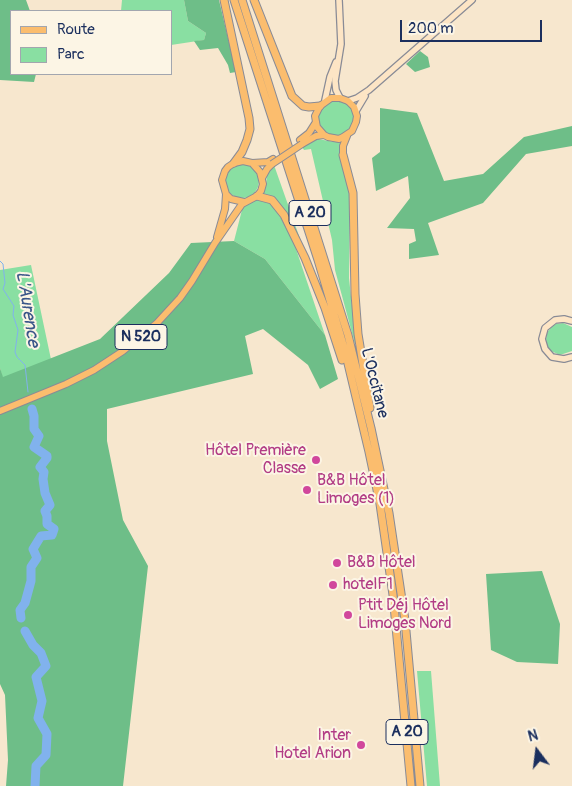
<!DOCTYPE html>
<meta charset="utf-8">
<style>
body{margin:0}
#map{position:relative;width:572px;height:786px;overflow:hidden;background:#f7e7ce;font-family:Pangolin,sans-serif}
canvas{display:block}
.legend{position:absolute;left:10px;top:10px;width:162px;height:65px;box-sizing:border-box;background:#fcf5e5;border:1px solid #a2a6af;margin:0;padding:6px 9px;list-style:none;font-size:15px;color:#1b2f5e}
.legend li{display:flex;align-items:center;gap:10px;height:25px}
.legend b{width:25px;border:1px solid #a2a6af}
.north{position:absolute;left:512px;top:726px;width:50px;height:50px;-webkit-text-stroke:4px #fcf5e5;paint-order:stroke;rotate:345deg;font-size:14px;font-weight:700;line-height:20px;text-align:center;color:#1b2f5e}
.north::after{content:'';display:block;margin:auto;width:18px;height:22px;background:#1b2f5e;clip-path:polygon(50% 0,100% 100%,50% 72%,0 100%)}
.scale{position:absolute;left:400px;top:20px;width:142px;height:22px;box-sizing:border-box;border:2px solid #1b2f5e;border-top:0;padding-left:6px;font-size:15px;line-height:18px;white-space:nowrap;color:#1b2f5e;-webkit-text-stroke:4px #fcf5e5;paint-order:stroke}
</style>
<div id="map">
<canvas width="572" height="786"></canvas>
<ul class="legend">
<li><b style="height:6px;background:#fbbd6e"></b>Route</li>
<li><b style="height:14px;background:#89dfa2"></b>Parc</li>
</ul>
<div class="north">N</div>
<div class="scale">200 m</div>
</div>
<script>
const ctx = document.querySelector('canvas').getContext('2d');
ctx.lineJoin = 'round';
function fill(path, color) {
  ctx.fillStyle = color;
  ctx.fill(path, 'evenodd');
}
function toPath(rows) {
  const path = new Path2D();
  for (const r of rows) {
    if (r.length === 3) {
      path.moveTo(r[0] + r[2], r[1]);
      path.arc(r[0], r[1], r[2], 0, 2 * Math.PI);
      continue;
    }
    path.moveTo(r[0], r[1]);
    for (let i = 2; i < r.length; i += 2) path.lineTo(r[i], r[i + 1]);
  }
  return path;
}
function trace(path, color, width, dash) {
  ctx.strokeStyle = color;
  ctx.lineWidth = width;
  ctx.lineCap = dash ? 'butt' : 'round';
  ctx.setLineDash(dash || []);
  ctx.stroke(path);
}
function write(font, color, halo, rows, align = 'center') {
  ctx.font = font + ' Pangolin,sans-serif';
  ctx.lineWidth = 4;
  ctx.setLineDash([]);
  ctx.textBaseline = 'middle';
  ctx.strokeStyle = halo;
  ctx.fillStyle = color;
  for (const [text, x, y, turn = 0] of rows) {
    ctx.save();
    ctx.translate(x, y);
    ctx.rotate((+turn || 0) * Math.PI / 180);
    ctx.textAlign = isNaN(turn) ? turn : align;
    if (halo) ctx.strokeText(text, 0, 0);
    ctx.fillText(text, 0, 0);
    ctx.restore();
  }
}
fill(toPath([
 [122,0,184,0,188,21,206,33,204,40,171,45,171,11,121,11],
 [336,118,18],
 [318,139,334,142,342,141,339,149,340,157,350,196,349,278,356,344,355,344,335,270,332,240,311,149,304,150,302,147],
 [242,181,17],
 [274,165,304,250,287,214,280,204,269,195,262,194,266,187,267,172],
 [259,199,269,201,275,207,285,226,295,246,325,335,265,259,234,241,243,206],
 [31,265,56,383,9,403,0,368,0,270],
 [563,323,572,327,572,351,560,355,551,351,547,346,546,339,547,333,551,327,556,324],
 [417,671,431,671,440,786,427,786]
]), '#89dfa2');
fill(toPath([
 [0,0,26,0,30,11,11,11,11,74,36,74,34,82,0,80],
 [184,0,219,0,236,72,230,73,228,65,218,48,200,50,194,41,204,40,206,33,188,21],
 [420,51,428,57,430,67,415,72,406,64],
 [380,108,417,113,444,181,483,174,524,137,572,126,572,146,526,154,483,203,428,223,439,255,409,259,409,244,416,241,414,229,387,228,410,198,408,176,376,191,372,158,380,152],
 [234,241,265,259,325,335,338,379,320,389,308,365,263,329,245,336,253,374,107,409,107,441,123,520,148,566,123,786,6,786,8,760,5,695,0,684,0,368,3,377,100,339,169,273,191,243],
 [542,571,560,624,558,664,517,662,491,650,486,574]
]), '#6ebe88');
trace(toPath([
 [0,261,3,264,5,283,3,289,14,306,13,315,18,330,15,352,17,357,25,365,28,392]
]), '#81b2ed', 1);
trace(toPath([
 [21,618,20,610,25,603,31,581,31,567,37,558,33,549,41,536,52,535,54,529,47,524,47,516,45,511,50,505,45,493,43,479,44,472,40,467,47,458,47,456,34,447,39,436,34,429,34,416,32,409],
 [25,631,33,645,41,653,46,666,36,677,42,701,38,718,47,734,46,755,36,766,35,786]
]), '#81b2ed', 9);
const secondary = toPath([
 [339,0,341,44,335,81,336,90,340,98],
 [325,100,330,77,336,62],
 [348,101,357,98,369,90,472,0],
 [356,111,365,96],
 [572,321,564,319,555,320,545,328,542,339,545,349,552,357,564,359,572,357]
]);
const primary = toPath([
 [300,140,309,133,316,122],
 [302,144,316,136,324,135,328,137,339,139,343,137,352,131,356,122,357,116,354,107,348,101,340,98,331,98,320,106,315,116,316,122,317,127,324,135],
 [343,155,343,146,347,136],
 [252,163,268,162,273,159],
 [262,178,267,169,272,164],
 [217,237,225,209,226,194],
 [0,411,66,384,94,370,123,351,157,323,180,298,192,281,215,243,242,204,257,196,261,191,263,184,260,172,252,163,243,161,234,163,228,167,225,171,222,180,226,194,231,199,244,202]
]);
const motorway = toPath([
 [224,0,249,118,250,129,247,140,242,152,234,163],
 [234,0,318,260,345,351,369,452,380,504,393,595,411,786],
 [242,0,348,335,371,428,389,513,405,620,420,786],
 [254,0,292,96,303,106,309,107,320,106],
 [343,155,353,193,355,294,358,334,370,408],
 [257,196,272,200,284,215,305,258,325,308,342,360]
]);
trace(secondary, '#898b96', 8);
trace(primary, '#898b96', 8);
trace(motorway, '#898b96', 9);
trace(secondary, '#fde5c5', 5.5);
trace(primary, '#fbbd6e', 6);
trace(motorway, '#fbbd6e', 7);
const primaryBridge = toPath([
 [272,164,302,144]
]);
trace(primaryBridge, '#898b96', 8, []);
trace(primaryBridge, '#fbbd6e', 6);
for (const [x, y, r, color] of [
 [316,460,5,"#d1479c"],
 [307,490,5,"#d1479c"],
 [337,563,5,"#d1479c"],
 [333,585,5,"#d1479c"],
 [348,615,5,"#d1479c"],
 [361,745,5,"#d1479c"]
]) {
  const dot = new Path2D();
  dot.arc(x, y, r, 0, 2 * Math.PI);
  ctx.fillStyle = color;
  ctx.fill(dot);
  trace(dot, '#fcf5e5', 2);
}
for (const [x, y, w] of [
 [310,213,42],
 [141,337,52],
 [407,732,42]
]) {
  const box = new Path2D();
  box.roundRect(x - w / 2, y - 12.5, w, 25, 4);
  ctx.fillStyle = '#fcf5e5';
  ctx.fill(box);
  trace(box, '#1b2f5e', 1);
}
write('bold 15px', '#1b2f5e', null, [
 ["A 20",310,213],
 ["N 520",141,337],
 ["A 20",407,732]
]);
write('16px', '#1b2f5e', '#fcf5e5', [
 ["L'Occitane",374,383,76]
]);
write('16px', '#b23c85', '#fcf5e5', [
 ["Hôtel Première",306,451,"right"],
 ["Classe",306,469,"right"],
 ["B&B Hôtel",317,481],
 ["Limoges (1)",317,499],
 ["B&B Hôtel",347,563],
 ["hotelF1",343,585],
 ["Ptit Déj Hôtel",358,606],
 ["Limoges Nord",358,624],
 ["Inter",351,736,"right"],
 ["Hotel Arion",351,754,"right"]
], 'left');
write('italic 18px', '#3a5689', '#fcf5e5', [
 ["L'Aurence",27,309,81]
]);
</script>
